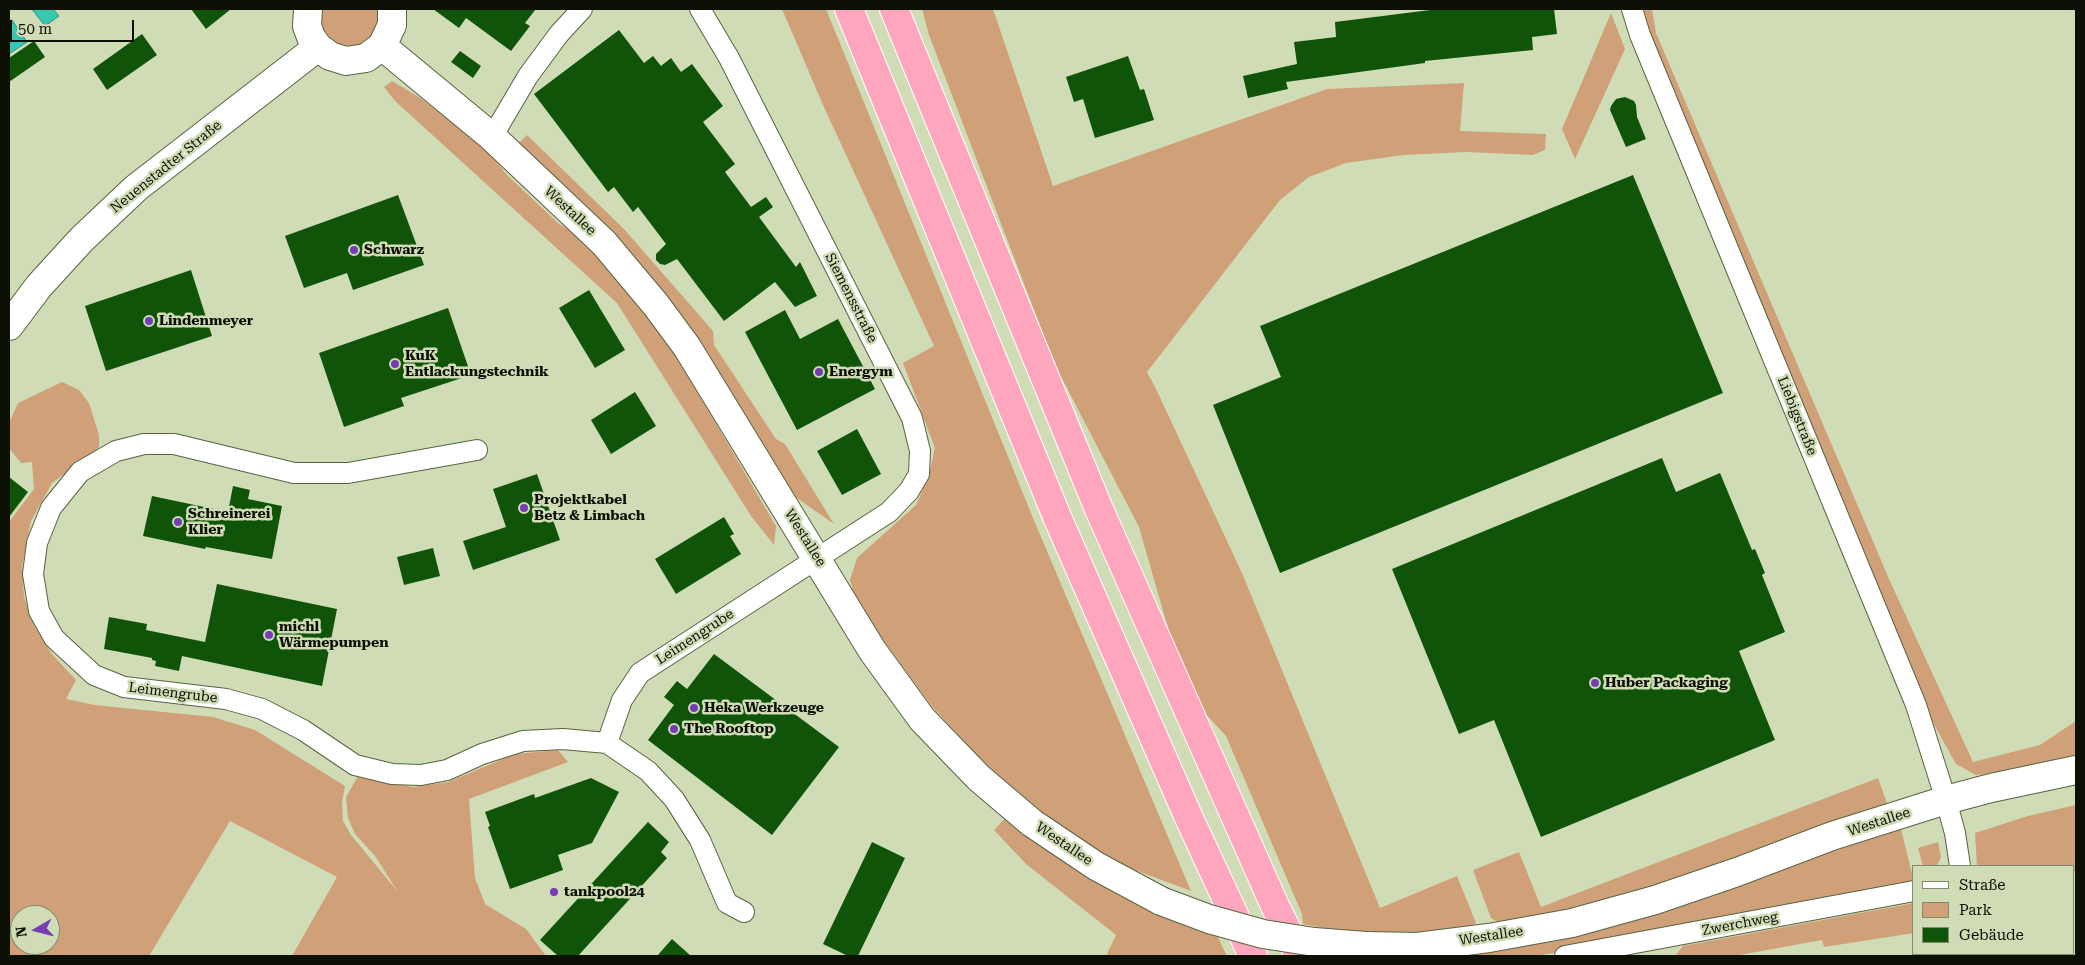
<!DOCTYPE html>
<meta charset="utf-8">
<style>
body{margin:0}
#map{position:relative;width:2085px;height:965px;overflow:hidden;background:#d0dcb6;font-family:"Roboto Serif",serif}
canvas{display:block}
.frame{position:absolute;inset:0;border:10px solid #0d1105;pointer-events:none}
.legend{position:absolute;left:1912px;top:865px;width:162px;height:90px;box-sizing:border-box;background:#d0dcb6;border:1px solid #828b6f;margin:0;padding:6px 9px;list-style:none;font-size:15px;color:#0d1105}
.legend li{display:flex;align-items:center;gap:10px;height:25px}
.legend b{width:25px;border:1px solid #828b6f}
.north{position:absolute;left:10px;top:905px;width:50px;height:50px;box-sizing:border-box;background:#d0dcb6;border:1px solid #828b6f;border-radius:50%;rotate:262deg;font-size:14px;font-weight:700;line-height:20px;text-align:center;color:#0d1105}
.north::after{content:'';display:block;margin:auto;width:18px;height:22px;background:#753db3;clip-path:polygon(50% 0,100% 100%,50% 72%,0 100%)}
.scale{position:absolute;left:10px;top:20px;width:124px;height:22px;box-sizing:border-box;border:2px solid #0d1105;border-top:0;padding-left:6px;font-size:15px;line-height:18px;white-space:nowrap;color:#0d1105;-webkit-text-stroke:4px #d0dcb6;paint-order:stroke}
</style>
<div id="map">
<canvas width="2085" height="965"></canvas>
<div class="frame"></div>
<ul class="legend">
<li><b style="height:6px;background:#fff"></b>Straße</li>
<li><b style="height:14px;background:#d0a179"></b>Park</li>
<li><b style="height:14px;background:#10540a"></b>Gebäude</li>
</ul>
<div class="north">N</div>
<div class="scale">50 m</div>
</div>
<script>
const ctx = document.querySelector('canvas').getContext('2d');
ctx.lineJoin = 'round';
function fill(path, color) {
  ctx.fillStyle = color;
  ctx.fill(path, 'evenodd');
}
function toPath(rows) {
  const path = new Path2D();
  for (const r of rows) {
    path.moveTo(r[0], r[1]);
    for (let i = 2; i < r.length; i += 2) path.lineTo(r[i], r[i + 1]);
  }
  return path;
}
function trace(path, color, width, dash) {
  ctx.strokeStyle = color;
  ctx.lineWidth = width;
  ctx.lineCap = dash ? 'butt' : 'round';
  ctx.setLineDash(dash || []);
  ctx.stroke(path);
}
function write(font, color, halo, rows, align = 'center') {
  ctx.font = font + ' "Roboto Serif",serif';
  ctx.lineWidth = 5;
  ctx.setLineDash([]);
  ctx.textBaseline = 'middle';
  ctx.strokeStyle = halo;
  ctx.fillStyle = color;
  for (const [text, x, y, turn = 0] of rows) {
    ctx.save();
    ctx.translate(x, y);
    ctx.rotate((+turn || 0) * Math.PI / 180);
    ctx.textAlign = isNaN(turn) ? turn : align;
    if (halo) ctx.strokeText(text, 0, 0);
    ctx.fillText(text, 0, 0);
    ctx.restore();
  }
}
fill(toPath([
 [308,9,392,9,390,33,338,59],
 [782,9,826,9,1033,518,1191,891,1124,866,1052,822,1013,791,968,746,930,704,870,622,855,597,850,580,857,558,916,505,929,475,935,448,903,363,934,346,823,105],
 [922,9,993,9,1053,186,1327,89,1464,83,1460,131,1546,134,1545,150,1533,155,1467,152,1403,155,1346,163,1309,177,1280,200,1147,372,1157,391,1242,573,1380,908,1457,876,1476,923,1464,933,1360,935,1303,924,1302,914,1226,736,1187,694,1139,527,1055,365,929,35],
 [1643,9,1652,9,1656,33,1889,579,1973,762,2040,745,2076,721,2076,759,2007,772,1976,775,1956,764,1927,712,1649,36],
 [1611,13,1625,49,1575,159,1562,129],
 [392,81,419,97,485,147,506,174,559,224,585,238,637,298,674,352,776,526,774,545,751,516,617,303,395,101,384,87],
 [527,135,624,229,713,331,714,345,776,439,785,444,834,524,794,496,714,370,516,146],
 [62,382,79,390,89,403,99,435,99,448,52,483,31,521,22,566,24,597,34,625,51,653,76,680,66,699,95,705,213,717,255,730,345,786,342,803,343,821,351,835,398,892,375,856,355,834,348,818,346,797,358,776,413,787,448,782,515,754,558,750,568,762,469,799,475,878,485,904,526,929,546,956,292,956,337,877,230,821,149,956,9,956,9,522,34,489,32,462,21,463,9,448,9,423,18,403],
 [20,915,50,915,50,945,20,945],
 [1878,778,1888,806,1653,892,1506,927,1491,918,1473,870,1519,852,1541,907],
 [2076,805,2076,871,2074,872,2074,866,1977,866,1975,833,2028,816],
 [1015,808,1209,919,1227,956,1106,956,1116,935,1026,864,994,830],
 [1901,829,1914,882,1660,934,1536,956,1424,956,1662,908],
 [1938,842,1941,857,1937,866,1923,866,1918,848],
 [1914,903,1914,933,1824,947,1822,940,1734,956,1675,956,1683,946]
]), '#d0a179');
const water = toPath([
 [32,9,53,9,59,16,45,26,32,9],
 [12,20,27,42,9,54,9,23,12,20]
]);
fill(water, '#37c8b4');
trace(water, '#2a9180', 1);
fill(toPath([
 [191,9,231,9,206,29],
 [433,9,536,9,525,23,530,26,511,51,466,18,459,28],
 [1438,9,1554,9,1557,34,1532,37,1533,50,1425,61,1425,63,1286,82,1288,89,1248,98,1243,76,1297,64,1294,42,1336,37,1335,22],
 [619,30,644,63,653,56,661,66,671,58,681,72,692,64,723,106,703,122,735,164,725,172,751,207,766,197,773,207,759,217,796,267,800,262,817,296,795,307,775,282,724,321,677,259,665,265,660,264,656,260,656,254,666,244,638,207,633,212,614,187,608,192,534,94],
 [142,34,157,55,107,90,93,69],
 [34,41,45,57,9,82,9,58],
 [460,51,481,66,473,78,451,62],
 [1128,56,1140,90,1144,89,1154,120,1095,138,1083,99,1074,102,1066,77],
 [1625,97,1634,101,1636,105,1637,117,1646,139,1626,147,1610,110,1611,106,1616,99],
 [1633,175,1723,393,1280,573,1213,405,1281,377,1260,326],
 [398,195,424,265,353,290,347,273,304,288,285,236],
 [191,270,212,336,106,371,85,306],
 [589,290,625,350,595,368,559,308],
 [448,308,471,375,401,398,404,406,344,427,319,353],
 [785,310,800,339,838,319,875,389,797,430,745,332],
 [635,392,656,426,611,454,591,420],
 [857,429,881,474,842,495,817,451],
 [1662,458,1676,492,1720,473,1752,550,1755,549,1765,573,1762,575,1785,632,1739,651,1775,740,1541,837,1494,720,1459,734,1392,569],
 [537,474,560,540,473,570,463,541,506,527,493,489],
 [9,477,28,492,9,517],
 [233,486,250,490,248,499,282,506,272,559,206,547,205,549,143,536,152,496,228,512],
 [724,517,734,534,730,536,741,554,676,594,655,559],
 [433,548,440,576,404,585,397,557],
 [217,584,337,609,322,686,182,656,179,671,155,666,156,661,152,660,152,658,104,649,109,617,147,624,146,630,205,642],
 [714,654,839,747,772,835,648,740,674,705,664,697,677,681,687,689],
 [591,778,619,792,592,843,558,855,563,870,510,889,488,827,490,826,485,812,534,794,535,798],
 [648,822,669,842,661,852,667,858,578,956,558,956,540,940],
 [872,842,905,858,858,956,848,956,823,944],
 [672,939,691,956,657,956]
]), '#10540a');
const minor = toPath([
 [1632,9,1640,35,1916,705,1946,800,1955,833,1960,866],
 [492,137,528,76,559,34,582,9],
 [477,450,348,473,294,473,174,444,144,444,116,451,80,472,51,508,37,543,33,574,39,611,54,638,94,675,124,687,226,699,262,709,303,730,355,765,392,774,421,775,447,770,482,754,523,741,563,739,607,743,622,700,640,673,889,512,909,491,919,474,920,451,912,418,729,58,700,9],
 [607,743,648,771,674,799,700,840,727,903,744,912],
 [1565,956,1914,891]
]);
const secondary = toPath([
 [308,9,307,26,311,37,318,47,330,56,346,61,366,58,382,46,392,25,392,9],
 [382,46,492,137,604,243,656,305,687,347,872,650,922,719,979,778,1032,823,1096,866,1161,901],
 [9,326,39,286,82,239,136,188,318,47],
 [1366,946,1417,947,1489,938,1572,923,1655,900,1737,872,1832,836,1946,800,1991,788,2076,770]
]);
const motorway = toPath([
 [849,9,1058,519,1189,818,1253,956],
 [894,9,1098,507,1275,906,1300,956]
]);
trace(minor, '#596342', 22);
trace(secondary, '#596342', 30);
trace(motorway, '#fff', 30);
trace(minor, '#fff', 20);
trace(secondary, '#fff', 28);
trace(motorway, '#fda6be', 28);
const secondaryBridge = toPath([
 [1161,901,1209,919,1263,934,1314,942,1366,946]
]);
trace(secondaryBridge, '#596342', 30, []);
trace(secondaryBridge, '#fff', 28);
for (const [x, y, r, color] of [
 [354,250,5,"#753db3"],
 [149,321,5,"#753db3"],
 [395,364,5,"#753db3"],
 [819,372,5,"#753db3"],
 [524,508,5,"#753db3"],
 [178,522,5,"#753db3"],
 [269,635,5,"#753db3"],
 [1595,683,5,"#753db3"],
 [694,708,5,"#753db3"],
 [674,729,5,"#753db3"],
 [554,892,5,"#753db3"]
]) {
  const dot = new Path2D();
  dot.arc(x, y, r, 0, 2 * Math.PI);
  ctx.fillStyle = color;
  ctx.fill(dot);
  trace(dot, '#d0dcb6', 2);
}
write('14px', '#0d1105', '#d0dcb6', [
 ["Neuenstadter Straße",166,167,-39],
 ["Westallee",570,211,43],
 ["Siemensstraße",851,298,63],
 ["Liebigstraße",1797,416,68],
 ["Westallee",805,538,58],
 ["Leimengrube",695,637,-33],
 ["Leimengrube",173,693,7],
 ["Westallee",1879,822,-18],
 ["Westallee",1064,844,34],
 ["Zwerchweg",1740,924,-11],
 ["Westallee",1491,936,-9]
]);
write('bold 14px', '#0d1105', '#d0dcb6', [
 ["Schwarz",364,250],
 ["Lindenmeyer",159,321],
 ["KuK",405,356],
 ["Entlackungstechnik",405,372],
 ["Energym",829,372],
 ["Projektkabel",534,500],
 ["Betz & Limbach",534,516],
 ["Schreinerei",188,514],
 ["Klier",188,530],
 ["michl",279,627],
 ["Wärmepumpen",279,643],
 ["Huber Packaging",1605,683],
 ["Heka Werkzeuge",704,708],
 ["The Rooftop",684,729],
 ["tankpool24",564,892]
], 'left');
</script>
